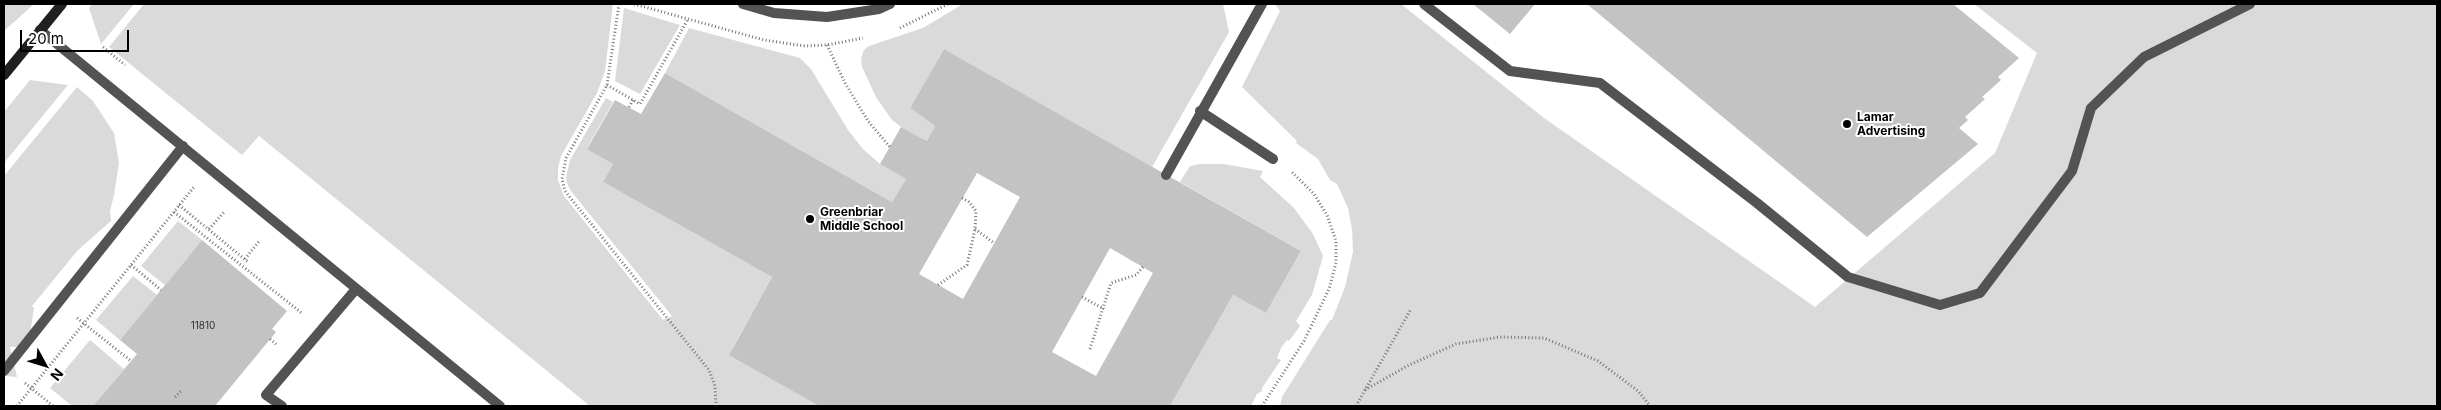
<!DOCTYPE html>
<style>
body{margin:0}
#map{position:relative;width:2441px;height:410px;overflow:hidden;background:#fff;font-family:Inter,sans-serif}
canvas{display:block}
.frame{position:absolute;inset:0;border:5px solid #000;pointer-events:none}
.north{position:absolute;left:20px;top:340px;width:50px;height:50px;-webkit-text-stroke:4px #fff;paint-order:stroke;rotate:129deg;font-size:14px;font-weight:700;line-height:20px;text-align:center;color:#000}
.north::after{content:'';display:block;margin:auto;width:18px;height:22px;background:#000;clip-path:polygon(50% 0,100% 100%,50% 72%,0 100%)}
.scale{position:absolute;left:20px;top:30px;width:109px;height:22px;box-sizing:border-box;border:2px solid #000;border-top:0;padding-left:6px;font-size:15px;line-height:18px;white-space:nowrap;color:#000;-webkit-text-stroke:4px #fff;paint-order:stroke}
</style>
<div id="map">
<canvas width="2441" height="410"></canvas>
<div class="frame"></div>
<div class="north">N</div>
<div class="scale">20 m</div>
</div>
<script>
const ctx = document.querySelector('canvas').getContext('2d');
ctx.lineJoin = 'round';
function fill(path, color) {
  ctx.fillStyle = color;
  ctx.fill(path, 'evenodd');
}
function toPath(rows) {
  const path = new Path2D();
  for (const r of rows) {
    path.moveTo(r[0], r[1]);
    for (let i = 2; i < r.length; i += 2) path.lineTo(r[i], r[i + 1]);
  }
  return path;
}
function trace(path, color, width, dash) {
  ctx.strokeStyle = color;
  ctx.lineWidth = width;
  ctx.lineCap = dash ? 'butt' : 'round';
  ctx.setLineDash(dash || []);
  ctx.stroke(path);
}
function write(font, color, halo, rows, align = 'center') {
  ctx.font = font + ' Inter,sans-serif';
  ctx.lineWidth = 4;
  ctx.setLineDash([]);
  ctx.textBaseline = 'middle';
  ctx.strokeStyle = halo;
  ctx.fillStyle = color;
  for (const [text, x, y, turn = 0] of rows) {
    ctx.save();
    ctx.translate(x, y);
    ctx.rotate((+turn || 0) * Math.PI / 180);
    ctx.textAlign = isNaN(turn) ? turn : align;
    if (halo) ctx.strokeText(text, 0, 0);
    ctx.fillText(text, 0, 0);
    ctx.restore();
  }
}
fill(toPath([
 [4,4,34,4,4,31],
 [92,4,134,4,101,44,89,8],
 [144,4,613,4,605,71,597,93,561,156,558,168,558,180,564,196,663,320,672,316,570,190,567,183,566,177,570,160,606,98,613,102,587,148,613,164,603,182,772,277,733,347,774,380,819,406,590,406,259,136,242,155,109,47],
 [963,4,1223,4,1229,32,1152,167,944,49,910,108,935,126,927,141,901,127,892,120,876,97,862,67,861,58,864,50,869,46,923,28],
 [1275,4,1401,4,1544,118,1815,307,1995,153,2037,53,1974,4,2437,4,2437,406,1280,406,1282,397,1330,320,1332,320,1345,287,1353,252,1352,229,1348,208,1337,184,1330,180,1318,159,1296,143,1297,141,1242,87,1280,11],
 [624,8,680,25,640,94,615,81],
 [689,28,800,58,811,69,848,130,863,149,880,164,906,179,892,202,665,73],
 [30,80,68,85,4,163,4,112],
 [77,87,93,101,114,133,119,163,114,195,110,211,111,221,78,250,32,306,34,308,28,347,10,347,17,377,4,376,4,176],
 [1200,164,1224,164,1263,171,1260,177,1294,208,1313,234,1323,256,1312,295,1296,321,1300,326,1289,341,1287,340,1281,348,1277,358,1281,360,1262,388,1262,391,1257,394,1251,406,1170,406,1233,295,1266,313,1301,251,1180,182,1190,166],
 [178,221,202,240,165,285,141,266],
 [133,276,157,295,120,340,96,320],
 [90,340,124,369,93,406,72,406,50,388]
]), '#dadada');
fill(toPath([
 [1473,4,1535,4,1510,34],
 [1587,4,1953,4,2019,58,1998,77,2001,80,1982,97,1985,99,1965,117,1968,120,1959,128,1978,144,1867,237],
 [944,49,1301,251,1266,313,1233,295,1170,406,819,406,729,355,772,277,603,182,613,164,587,149,615,100,641,114,665,73,892,202,906,179,880,164,901,127,927,141,935,126,910,108],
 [977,173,1020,197,963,299,919,274],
 [1110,248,1153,273,1096,376,1052,352],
 [202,240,287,311,272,329,276,332,215,406,93,406,137,354,120,340]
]), '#c3c3c3');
trace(toPath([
 [619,4,607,85,566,158,562,179,565,191,572,200,709,370,715,386,716,406],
 [634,4,764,40,805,46,827,45,863,38],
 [900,28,948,4],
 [827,45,845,83,868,121,890,147],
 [103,47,125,65],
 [607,85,640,104,688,19],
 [629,107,633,100],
 [179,205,248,262],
 [174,212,303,314],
 [209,229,225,211],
 [975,229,994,243],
 [245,259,260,240],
 [131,265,161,290],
 [938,285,967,265,975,229,976,211,969,202,962,198],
 [1082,297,1104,309],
 [77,318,131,361],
 [270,339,277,345],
 [1090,349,1111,283,1136,275,1143,267],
 [25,383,53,406],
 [1365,390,1409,365,1456,344,1500,337,1544,338,1598,361,1638,391,1650,406],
 [175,397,181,391],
 [17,406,194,187],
 [1262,406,1304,341,1329,289,1336,263,1336,241,1327,215,1314,194,1292,172],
 [1356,406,1411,309]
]), '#757575', 3, [1, 2.5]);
trace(toPath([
 [743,4,774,13,827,17,879,9,890,4],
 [1424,4,1510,71,1600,83,1757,203,1848,277,1940,305,1980,293,2072,171,2091,108,2144,57,2250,4],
 [40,30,500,406],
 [1200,111,1273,159],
 [1166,175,1262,4],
 [4,371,183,146],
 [282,406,266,395,356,289]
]), '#535353', 10);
trace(toPath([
 [4,75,62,4]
]), '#202020', 10);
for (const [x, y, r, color] of [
 [1847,124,5,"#000"],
 [810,219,5,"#000"]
]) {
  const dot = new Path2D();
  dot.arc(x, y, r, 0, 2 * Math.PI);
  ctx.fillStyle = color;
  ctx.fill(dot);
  trace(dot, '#fff', 2);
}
write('10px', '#313131', null, [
 ["11810",203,326]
]);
write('bold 12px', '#000', '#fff', [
 ["Lamar",1857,117],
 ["Advertising",1857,131],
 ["Greenbriar",820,212],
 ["Middle School",820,226]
], 'left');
</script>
